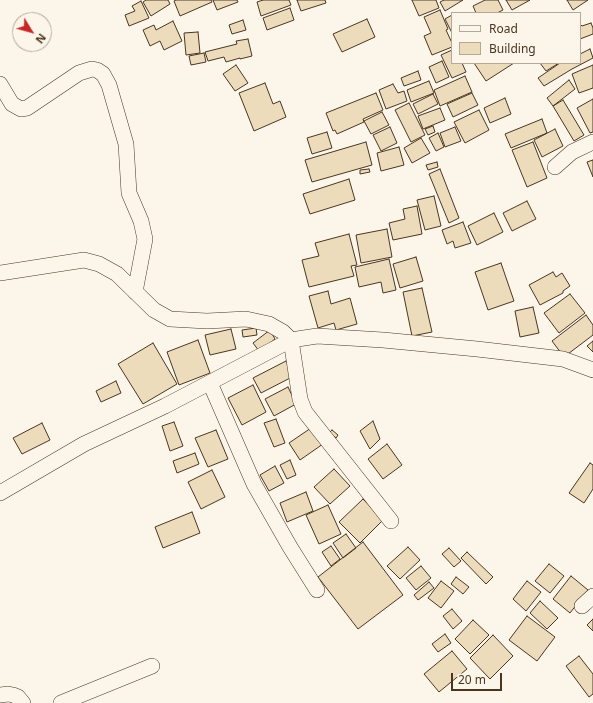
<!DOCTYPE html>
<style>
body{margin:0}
#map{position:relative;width:593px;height:703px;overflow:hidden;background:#fbf6e9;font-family:"Noto Sans",sans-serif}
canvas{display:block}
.legend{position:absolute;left:451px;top:12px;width:130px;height:52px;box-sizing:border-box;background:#fbf6e9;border:1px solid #b4a999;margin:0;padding:5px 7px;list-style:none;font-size:12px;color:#4a3520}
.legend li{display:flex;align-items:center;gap:8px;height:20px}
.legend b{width:20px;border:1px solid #b4a999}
.north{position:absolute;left:12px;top:12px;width:40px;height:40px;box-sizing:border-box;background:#fbf6e9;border:1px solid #b4a999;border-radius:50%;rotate:127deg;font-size:11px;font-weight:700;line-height:16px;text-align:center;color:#4a3520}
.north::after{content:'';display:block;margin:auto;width:14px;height:18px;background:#c62828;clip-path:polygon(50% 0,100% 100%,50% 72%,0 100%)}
.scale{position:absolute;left:451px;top:673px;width:51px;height:18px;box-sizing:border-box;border:2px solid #4a3520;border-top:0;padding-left:5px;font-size:12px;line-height:14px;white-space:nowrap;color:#4a3520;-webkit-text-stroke:3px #fbf6e9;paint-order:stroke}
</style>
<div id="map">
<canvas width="593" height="703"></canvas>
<ul class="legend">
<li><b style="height:5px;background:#fbf6e9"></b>Road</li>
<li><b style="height:11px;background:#ecdcbc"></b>Building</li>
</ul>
<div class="north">N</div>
<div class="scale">20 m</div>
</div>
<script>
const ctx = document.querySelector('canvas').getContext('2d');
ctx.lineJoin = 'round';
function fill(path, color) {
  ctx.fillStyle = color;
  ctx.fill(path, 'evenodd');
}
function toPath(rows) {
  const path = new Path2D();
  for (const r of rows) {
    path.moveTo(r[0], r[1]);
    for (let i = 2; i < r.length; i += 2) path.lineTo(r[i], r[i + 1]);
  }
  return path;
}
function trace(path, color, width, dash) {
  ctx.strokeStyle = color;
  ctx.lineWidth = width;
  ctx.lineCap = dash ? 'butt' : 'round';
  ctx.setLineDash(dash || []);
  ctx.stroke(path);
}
const building = toPath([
 [146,0,168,0,170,4,151,16,143,2,146,0],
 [176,0,211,0,212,2,180,16,174,1,176,0],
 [213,0,237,0,238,2,217,10,213,0],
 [263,0,289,0,291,5,261,16,257,2,263,0],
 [297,0,325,0,326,3,301,11,297,0],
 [412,0,436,0,439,8,419,16,412,0],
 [444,0,463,0,445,11,440,2,444,0],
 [485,0,498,0,503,10,497,13,476,13,473,6,485,0],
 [506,0,530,0,512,10,506,0],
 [567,0,588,0,573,10,567,0],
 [141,1,149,18,129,26,125,15,135,11,132,6,141,1],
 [290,8,294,20,267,30,263,18,290,8],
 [440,10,448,29,446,30,452,43,452,47,432,55,424,36,431,33,424,17,440,10],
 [452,15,452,33,445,19,452,15],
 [367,19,375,37,342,52,333,34,367,19],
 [243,20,246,30,232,34,229,25,243,20],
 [173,21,182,41,164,50,160,41,150,46,143,30,154,25,156,30,173,21],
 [591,23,593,28,593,34,580,39,580,24,582,26,591,23],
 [198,32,200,53,186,55,184,33,198,32],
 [248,39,252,56,240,59,240,58,226,62,224,57,208,61,205,52,237,44,236,41,248,39],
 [590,49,593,58,572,69,544,86,538,78,560,63,580,63,580,54,590,49],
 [452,50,452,63,462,63,466,72,452,78,441,55,452,50],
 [204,53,206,62,191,65,189,56,204,53],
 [442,61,449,77,436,83,429,67,442,61],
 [474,63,514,63,486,81,474,63],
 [540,63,559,63,546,71,540,63],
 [236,65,248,83,235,91,223,74,236,65],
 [593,65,593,88,579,93,572,74,593,65],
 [418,71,421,80,404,86,401,78,418,71],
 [465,76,472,92,440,106,434,90,465,76],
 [569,80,575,89,553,106,547,98,569,80],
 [429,81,434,93,411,102,407,90,429,81],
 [265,83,273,104,280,101,286,117,254,131,239,93,265,83],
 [393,84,398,93,404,91,407,101,386,109,379,90,393,84],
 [376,93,383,110,363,119,364,122,337,134,335,130,333,131,326,113,376,93],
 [472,93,478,105,453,117,447,104,472,93],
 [433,94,438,104,418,114,413,104,433,94],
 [505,98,511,114,490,123,484,108,505,98],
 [593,99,593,132,590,133,577,108,593,99],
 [563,100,584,135,574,141,553,106,563,100],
 [409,103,425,135,411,142,395,110,409,103],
 [440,108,445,120,423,129,418,116,440,108],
 [479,110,489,130,465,143,454,122,479,110],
 [382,112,389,125,371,134,364,121,382,112],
 [542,119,547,133,511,148,505,134,542,119],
 [433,126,435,132,428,135,425,129,433,126],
 [390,127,397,143,381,151,373,135,390,127],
 [455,127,461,141,445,147,440,133,455,127],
 [555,129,563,146,542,157,534,140,555,129],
 [327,132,332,148,312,154,307,138,327,132],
 [438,133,444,147,436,151,429,138,438,133],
 [421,138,430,153,412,163,404,148,421,138],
 [366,142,372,165,312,182,305,160,366,142],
 [533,142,547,178,527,187,512,150,533,142],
 [399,147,404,165,381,171,377,153,399,147],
 [593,160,593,177,587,162,593,160],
 [437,162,438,167,428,170,426,165,437,162],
 [369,169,370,172,360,174,360,170,369,169],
 [440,169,459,218,449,223,429,174,440,169],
 [349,179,355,200,310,214,303,194,349,179],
 [434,196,441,226,425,230,417,200,434,196],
 [527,201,536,219,512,231,503,213,527,201],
 [417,206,422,234,393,240,389,223,405,219,403,209,417,206],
 [494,213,503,232,477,245,468,226,494,213],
 [463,222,471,243,455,248,453,241,447,244,442,230,463,222],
 [387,229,392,257,361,263,356,235,387,229],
 [349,234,357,265,351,266,354,276,309,287,302,260,319,256,315,243,349,234],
 [416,257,423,281,400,288,393,264,416,257],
 [389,259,396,290,383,293,381,282,359,287,355,267,389,259],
 [501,263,514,301,488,310,475,272,501,263],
 [553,272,556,277,562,273,570,286,563,291,563,293,540,305,529,285,553,272],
 [422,288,432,332,412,336,403,292,422,288],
 [328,291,331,304,350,298,357,324,336,330,334,323,318,328,309,296,328,291],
 [570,294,585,313,559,333,544,313,570,294],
 [533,307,539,333,520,337,515,311,533,307],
 [586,315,593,325,593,335,564,357,552,341,586,315],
 [256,328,257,335,243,337,242,330,256,328],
 [231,329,236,349,210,355,205,335,231,329],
 [270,330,275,339,259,351,253,343,270,330],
 [198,340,210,373,179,385,167,352,198,340],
 [593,341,593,352,587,346,593,341],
 [153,343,177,384,143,404,118,364,153,343],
 [286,361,294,376,261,393,253,378,286,361],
 [116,381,121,393,101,402,96,391,116,381],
 [253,385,266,412,242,425,228,398,253,385],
 [288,387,296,404,274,416,265,399,288,387],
 [276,419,285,443,274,447,264,423,276,419],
 [373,421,380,439,370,449,360,431,373,421],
 [174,422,183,446,170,451,162,426,174,422],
 [42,423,50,440,22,454,13,438,42,423],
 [311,428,323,444,300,460,289,443,311,428],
 [216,430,228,459,208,467,195,438,216,430],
 [332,430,338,435,336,438,329,433,332,430],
 [387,444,402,465,383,479,368,459,387,444],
 [195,453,199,464,177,473,173,461,195,453],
 [290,460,296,475,287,479,280,465,290,460],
 [590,463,593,465,593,489,584,503,569,493,590,463],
 [275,466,284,483,269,491,260,475,275,466],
 [334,469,350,486,330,504,314,487,334,469],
 [212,470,225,497,201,509,188,482,212,470],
 [306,492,313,511,287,522,280,503,306,492],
 [363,499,383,520,360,543,339,522,363,499],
 [328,505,341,534,319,544,306,515,328,505],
 [192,512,200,533,163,548,155,527,192,512],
 [346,534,356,548,343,558,333,543,346,534],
 [363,542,403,595,358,629,318,577,363,542],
 [331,546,340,559,331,566,322,552,331,546],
 [408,547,420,560,400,579,387,566,408,547],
 [449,548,461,561,454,567,442,554,449,548],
 [467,552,493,577,486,584,461,558,467,552],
 [549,564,564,576,550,593,535,581,549,564],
 [421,566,431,578,416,590,406,578,421,566],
 [571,576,588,590,570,613,553,599,571,576],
 [456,577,469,587,463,594,451,584,456,577],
 [441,581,454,591,441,608,428,598,441,581],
 [527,581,541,592,526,611,513,599,527,581],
 [429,582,434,588,418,600,414,595,429,582],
 [540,601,558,618,547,629,530,613,540,601],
 [452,609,462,621,453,629,443,616,452,609],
 [527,616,555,637,537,661,509,640,527,616],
 [593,619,593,631,587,625,593,619],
 [473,620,489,635,470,654,455,639,473,620],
 [445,634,451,643,438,652,432,644,445,634],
 [493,635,513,656,490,679,470,658,493,635],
 [452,651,467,669,439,692,424,674,452,651],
 [579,656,593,674,593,694,589,697,566,666,579,656]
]);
fill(building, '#ecdcbc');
trace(building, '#4a3520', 1);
const street = toPath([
 [0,84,12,104,21,109,27,108,79,73,92,69,97,70,103,74,109,85,126,144,129,193,141,221,145,239,135,292],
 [555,167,572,152,593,142],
 [0,273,84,260,99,264,117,274,154,310,170,319,207,321,246,319,269,324,283,332,291,340,300,399,305,412,391,521],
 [210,383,254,484,290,547,317,590],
 [0,493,84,444,165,406,291,340,317,336,383,340,477,349,563,359,593,370],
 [582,606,593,596],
 [0,695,8,694,13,695,18,697,23,703],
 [61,703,152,666]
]);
trace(street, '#4a3520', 16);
trace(street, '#fbf6e9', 15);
</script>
